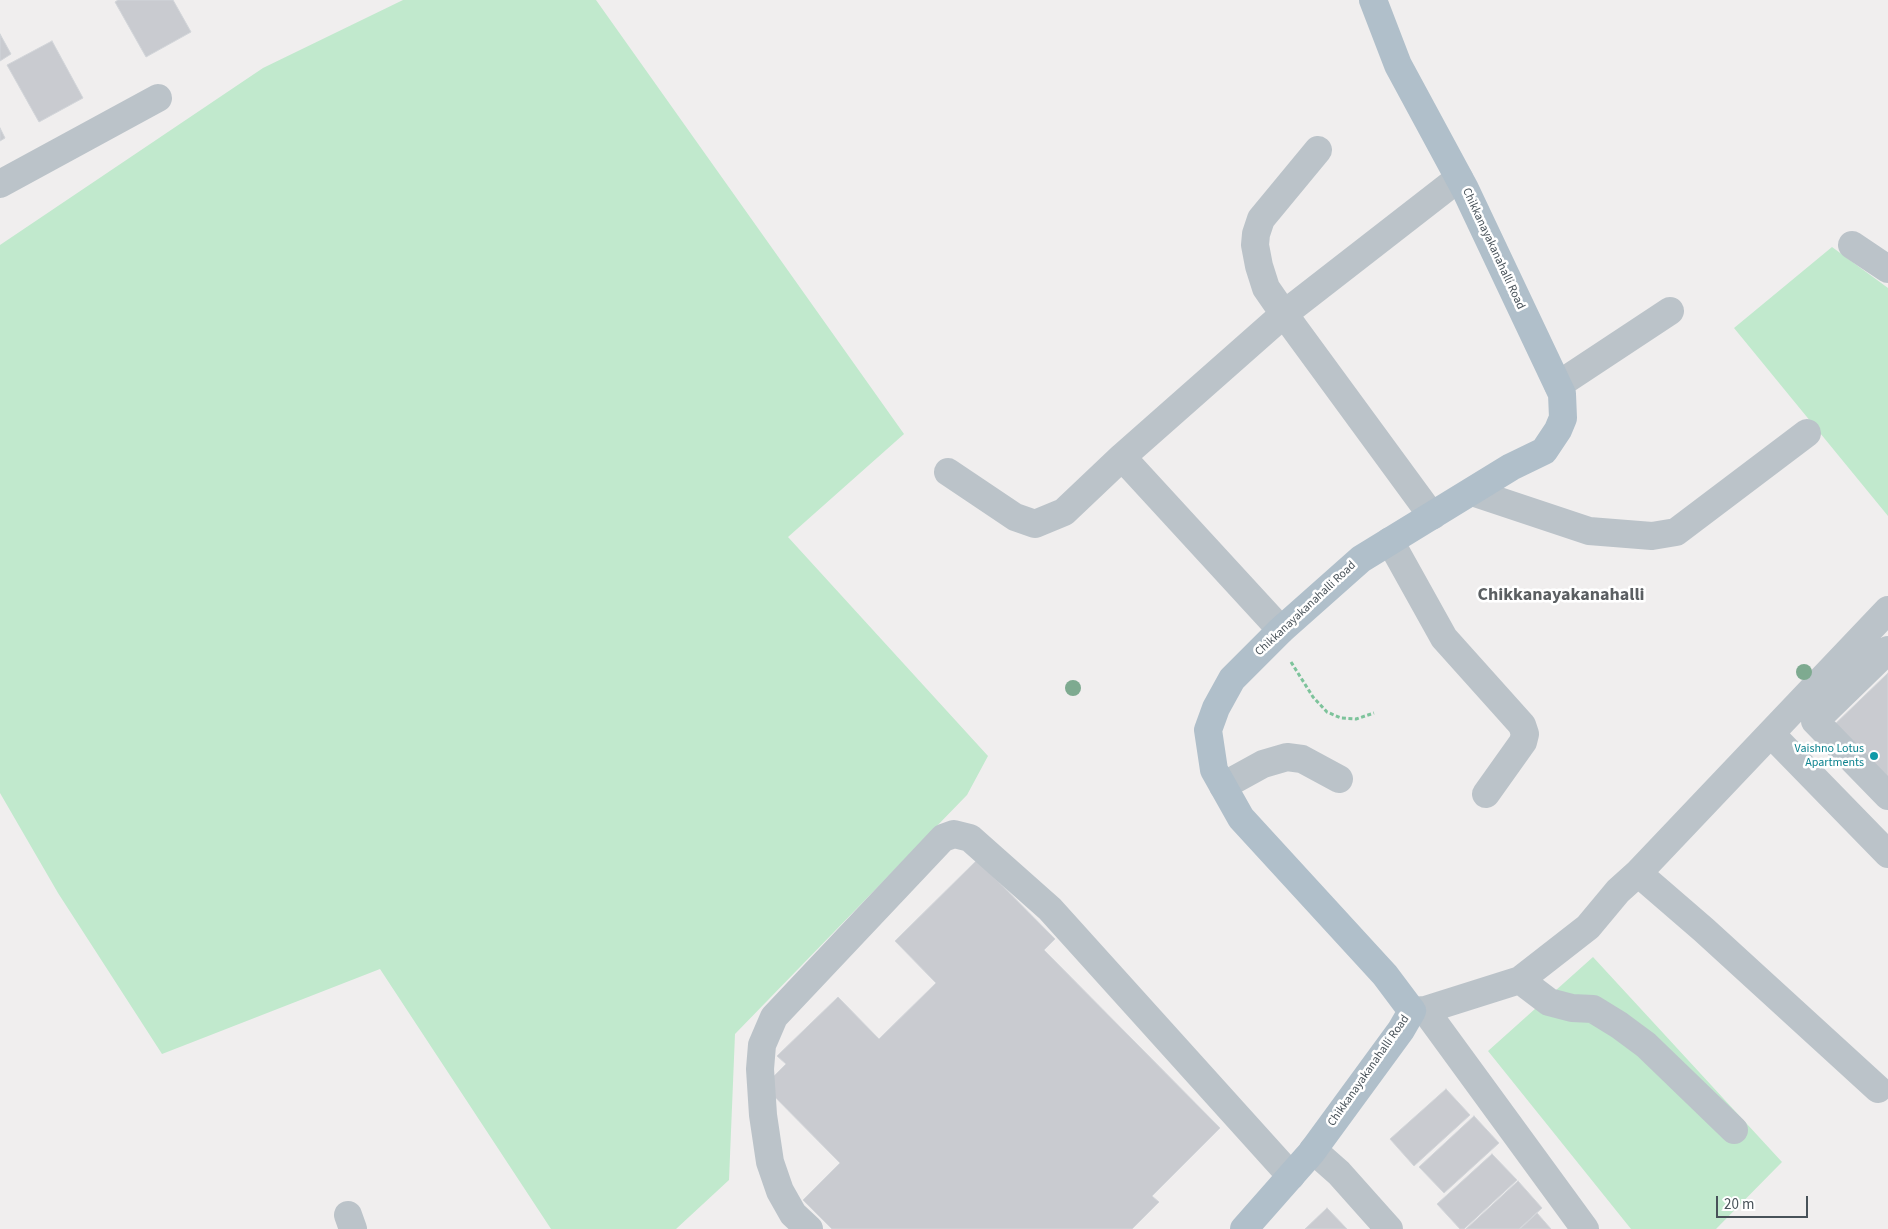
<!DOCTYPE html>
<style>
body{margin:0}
#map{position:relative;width:1888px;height:1229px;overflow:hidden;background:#f0eeee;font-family:"Source Sans 3",sans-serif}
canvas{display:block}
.scale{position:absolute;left:1716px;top:1196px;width:92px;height:22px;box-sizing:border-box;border:2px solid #485259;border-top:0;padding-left:6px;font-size:15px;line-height:18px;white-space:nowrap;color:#485259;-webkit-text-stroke:4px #fff;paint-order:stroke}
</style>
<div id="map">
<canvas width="1888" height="1229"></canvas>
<div class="scale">20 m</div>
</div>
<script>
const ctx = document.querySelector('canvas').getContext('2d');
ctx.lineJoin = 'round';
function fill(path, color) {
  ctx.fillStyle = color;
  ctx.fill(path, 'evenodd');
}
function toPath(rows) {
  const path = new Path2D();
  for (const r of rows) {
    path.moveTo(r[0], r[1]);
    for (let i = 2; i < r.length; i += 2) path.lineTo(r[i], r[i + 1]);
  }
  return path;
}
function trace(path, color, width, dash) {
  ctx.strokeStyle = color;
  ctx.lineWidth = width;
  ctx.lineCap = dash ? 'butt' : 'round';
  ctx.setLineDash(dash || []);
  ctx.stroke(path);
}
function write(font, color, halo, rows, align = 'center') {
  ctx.font = font + ' "Source Sans 3",sans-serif';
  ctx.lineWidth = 5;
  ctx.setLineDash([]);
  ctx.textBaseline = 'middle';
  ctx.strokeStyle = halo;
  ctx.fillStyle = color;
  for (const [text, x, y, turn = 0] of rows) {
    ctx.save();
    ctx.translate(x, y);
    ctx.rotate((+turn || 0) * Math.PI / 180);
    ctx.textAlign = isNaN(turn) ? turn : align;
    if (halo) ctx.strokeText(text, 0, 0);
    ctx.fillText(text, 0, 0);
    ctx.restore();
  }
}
fill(toPath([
 [403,0,596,0,904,434,788,537,988,756,967,795,735,1034,729,1180,676,1229,551,1229,380,969,162,1054,58,893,0,793,0,245,263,68],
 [1832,247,1888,288,1888,516,1734,328],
 [1593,957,1782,1162,1716,1229,1631,1229,1488,1051]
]), '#c1e9cd');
const building = toPath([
 [118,0,173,0,191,32,146,57,115,2,118,0],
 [0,34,11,54,0,61,0,34],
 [52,41,83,98,39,122,7,65,52,41],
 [0,128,5,138,0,141,0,128],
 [1888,673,1888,785,1832,727,1888,673],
 [977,860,1055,939,1044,950,1220,1128,1152,1196,1159,1202,1132,1229,832,1229,803,1200,840,1163,764,1086,786,1064,777,1056,838,997,879,1039,936,983,895,941,977,860],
 [1446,1089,1470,1115,1414,1166,1390,1139,1446,1089],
 [1474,1116,1499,1143,1444,1193,1419,1167,1474,1116],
 [1492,1154,1517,1180,1464,1229,1460,1229,1437,1204,1492,1154],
 [1518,1181,1542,1208,1519,1229,1466,1229,1518,1181],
 [1327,1208,1347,1229,1305,1229,1327,1208],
 [1537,1213,1551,1229,1520,1229,1537,1213]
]);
fill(building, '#c9cbd0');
trace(building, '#d2d5d9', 1);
trace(toPath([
 [1291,662,1313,697,1327,712,1341,718,1356,719,1374,713]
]), '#7dc39b', 3, [4, 2.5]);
trace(toPath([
 [1318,150,1261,219,1256,234,1255,245,1259,266,1266,288,1284,314,1432,516],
 [0,184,158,98],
 [1852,245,1888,269],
 [1558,385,1670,311],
 [1122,457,1281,630],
 [948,472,1015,517,1035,524,1064,512,1122,457,1284,314,1459,178],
 [1472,492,1589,531,1652,536,1676,532,1807,433],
 [1390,541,1444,638,1522,725,1525,734,1523,742,1486,794],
 [1888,650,1815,721,1888,796],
 [1771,734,1888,854],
 [1223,786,1263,764,1287,757,1302,759,1339,779],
 [1638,873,1704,930,1878,1089],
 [1520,980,1549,1002,1572,1008,1593,1009,1619,1025,1646,1045,1734,1130],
 [1425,1010,1585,1229],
 [1412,1011,1425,1010,1520,980,1588,927,1618,891,1638,873,1888,610],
 [1313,1150,1339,1173,1389,1229],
 [348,1215,353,1229],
 [809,1229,793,1214,780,1191,770,1162,763,1115,760,1069,762,1045,774,1017,943,838,954,834,970,838,1050,909,1291,1176]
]), '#bbc3c9', 28);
trace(toPath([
 [1244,1229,1311,1153,1401,1030,1412,1011,1385,975,1241,818,1214,770,1208,730,1216,708,1232,679,1281,630,1361,559,1511,467,1544,451,1558,430,1563,418,1562,394,1465,189,1398,65,1373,0]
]), '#b0bfca', 28);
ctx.fillStyle = '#7eaa90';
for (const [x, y] of [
 [1804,672],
 [1073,688]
]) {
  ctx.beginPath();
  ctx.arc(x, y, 8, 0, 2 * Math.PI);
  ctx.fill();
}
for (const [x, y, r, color] of [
 [1874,756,5,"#0f9aa8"]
]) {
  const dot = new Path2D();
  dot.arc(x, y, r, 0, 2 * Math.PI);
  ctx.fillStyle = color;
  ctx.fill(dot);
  trace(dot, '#fff', 2);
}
write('12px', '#485259', '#fff', [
 ["Chikkanayakanahalli Road",1493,249,65],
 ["Chikkanayakanahalli Road",1306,609,-43],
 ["Chikkanayakanahalli Road",1369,1071,-55]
]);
write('12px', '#0d838f', '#fff', [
 ["Vaishno Lotus",1864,749],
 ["Apartments",1864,763]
], 'right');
write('bold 18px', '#5b5f62', '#fff', [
 ["Chikkanayakanahalli",1561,596]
]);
</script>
